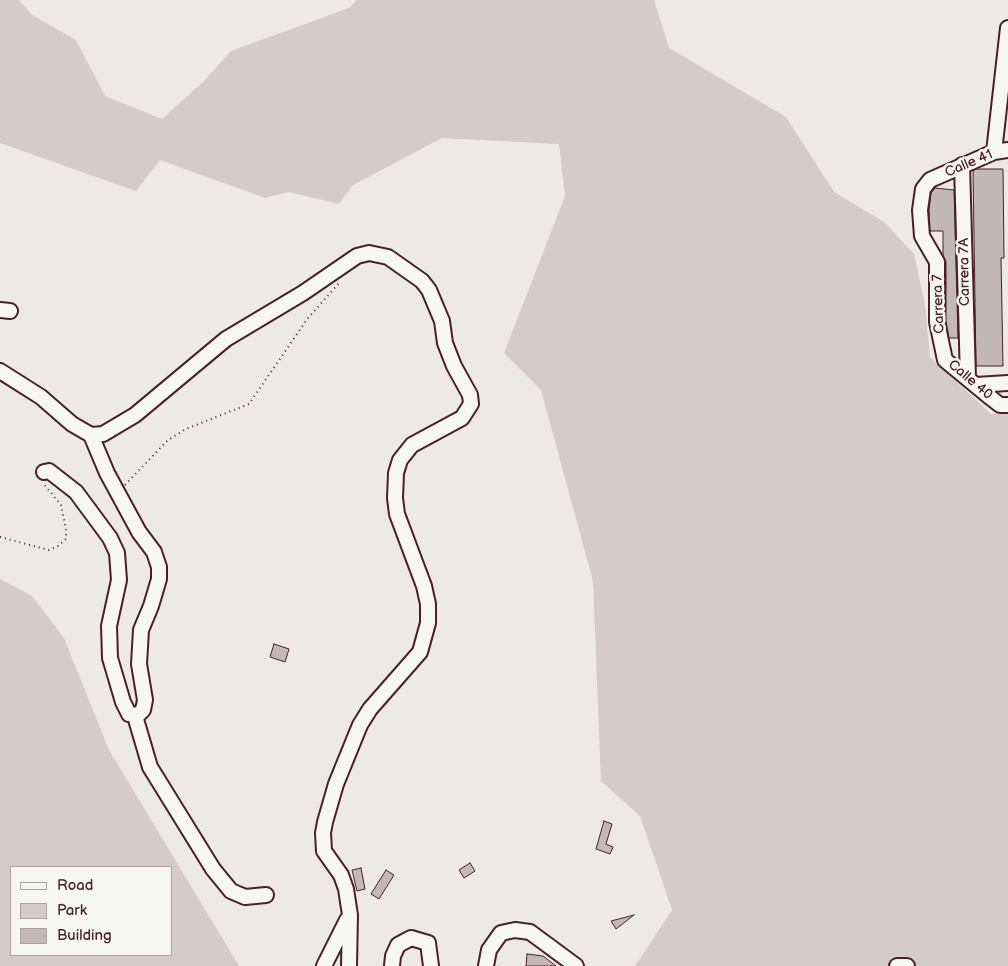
<!DOCTYPE html>
<style>
body{margin:0}
#map{position:relative;width:1008px;height:966px;overflow:hidden;background:#ece9e6;font-family:"Balsamiq Sans",sans-serif}
canvas{display:block}
.legend{position:absolute;left:10px;top:866px;width:162px;height:90px;box-sizing:border-box;background:#f6f6f2;border:1px solid #b1a0a2;margin:0;padding:6px 9px;list-style:none;font-size:15px;color:#4a1f2b}
.legend li{display:flex;align-items:center;gap:10px;height:25px}
.legend b{width:25px;border:1px solid #b1a0a2}
</style>
<div id="map">
<canvas width="1008" height="966"></canvas>
<ul class="legend">
<li><b style="height:6px;background:#f6f6f2"></b>Road</li>
<li><b style="height:14px;background:#d4cbca"></b>Park</li>
<li><b style="height:14px;background:#c4b7b7"></b>Building</li>
</ul>
</div>
<script>
const ctx = document.querySelector('canvas').getContext('2d');
ctx.lineJoin = 'round';
function fill(path, color) {
  ctx.fillStyle = color;
  ctx.fill(path, 'evenodd');
}
function toPath(rows) {
  const path = new Path2D();
  for (const r of rows) {
    path.moveTo(r[0], r[1]);
    for (let i = 2; i < r.length; i += 2) path.lineTo(r[i], r[i + 1]);
  }
  return path;
}
function trace(path, color, width, dash) {
  ctx.strokeStyle = color;
  ctx.lineWidth = width;
  ctx.lineCap = dash ? 'butt' : 'round';
  ctx.setLineDash(dash || []);
  ctx.stroke(path);
}
function write(font, color, halo, rows, align = 'center') {
  ctx.font = font + ' "Balsamiq Sans",sans-serif';
  ctx.lineWidth = 5;
  ctx.setLineDash([]);
  ctx.textBaseline = 'middle';
  ctx.strokeStyle = halo;
  ctx.fillStyle = color;
  for (const [text, x, y, turn = 0] of rows) {
    ctx.save();
    ctx.translate(x, y);
    ctx.rotate((+turn || 0) * Math.PI / 180);
    ctx.textAlign = isNaN(turn) ? turn : align;
    if (halo) ctx.strokeText(text, 0, 0);
    ctx.fillText(text, 0, 0);
    ctx.restore();
  }
}
fill(toPath([
 [0,0,19,0,32,15,76,40,105,96,162,119,204,81,231,51,349,8,357,0,654,0,669,48,786,117,834,192,884,222,914,254,925,304,930,357,991,414,1008,413,1008,966,635,966,672,910,640,816,601,781,593,581,541,390,504,353,565,196,559,144,442,138,353,185,339,204,289,192,265,198,160,160,136,191,0,143],
 [0,579,32,596,64,638,109,750,239,966,0,966],
 [11,867,171,867,171,955,11,955]
]), '#d4cbca');
const building = toPath([
 [976,169,1003,169,1004,258,1001,258,1003,366,976,366,973,171,976,169],
 [935,188,954,190,958,338,949,338,946,321,946,262,943,256,943,231,930,231,929,210,931,193,935,188],
 [274,644,289,649,285,662,270,657,274,644],
 [604,821,612,824,606,844,613,847,610,854,596,849,604,821],
 [470,863,475,871,464,878,459,870,470,863],
 [361,868,365,889,357,891,352,870,361,868],
 [386,870,394,875,379,899,371,894,386,870],
 [634,915,616,929,611,921,634,915],
 [527,954,543,956,556,966,526,966,527,954]
]);
fill(building, '#c4b7b7');
trace(building, '#4a1f2b', 1);
const minor = toPath([
 [1008,150,994,152,930,180,923,189,920,210,922,236,937,262,937,322,945,360,991,398,1000,405,1008,405],
 [994,152,1008,28],
 [962,165,968,379],
 [0,310,10,311],
 [0,371,41,397,72,424,91,435,103,434,135,415,226,339,303,293,357,256,369,253,388,257,422,281,429,290,442,321,445,343,454,366,470,395,471,404,462,418,412,445,400,460,396,473,395,498,397,514,424,586,428,604,428,623,420,652,370,709,360,725,336,784,325,822,323,833,324,851,341,875,346,889,350,915,349,966],
 [976,385,1008,383],
 [44,472,49,471,76,492,110,538,117,553,119,580,109,626,110,658,123,702,129,714,138,715,143,710,145,700,139,664,141,630,151,606,159,579,159,567,154,552,139,532,107,473,91,435],
 [135,716,150,767,213,869,231,891,245,897,266,895],
 [324,966,347,920],
 [392,966,393,956,398,945,411,938,428,943,431,966],
 [486,966,489,950,501,933,515,930,530,932,576,966],
 [897,966,907,966]
]);
trace(minor, '#4a1f2b', 18);
trace(toPath([
 [125,485,168,440,186,429,249,404,308,318,341,281],
 [0,537,49,550,58,546,66,539,66,529,61,505,43,483]
]), '#4a1f2b', 2, [1, 4]);
trace(minor, '#f6f6f2', 14);
write('14px', '#4a1f2b', '#f6f6f2', [
 ["Calle 41",969,164,-23],
 ["Carrera 7A",965,272,-91],
 ["Carrera 7",939,304,-92],
 ["Calle 40",970,380,40]
]);
</script>
